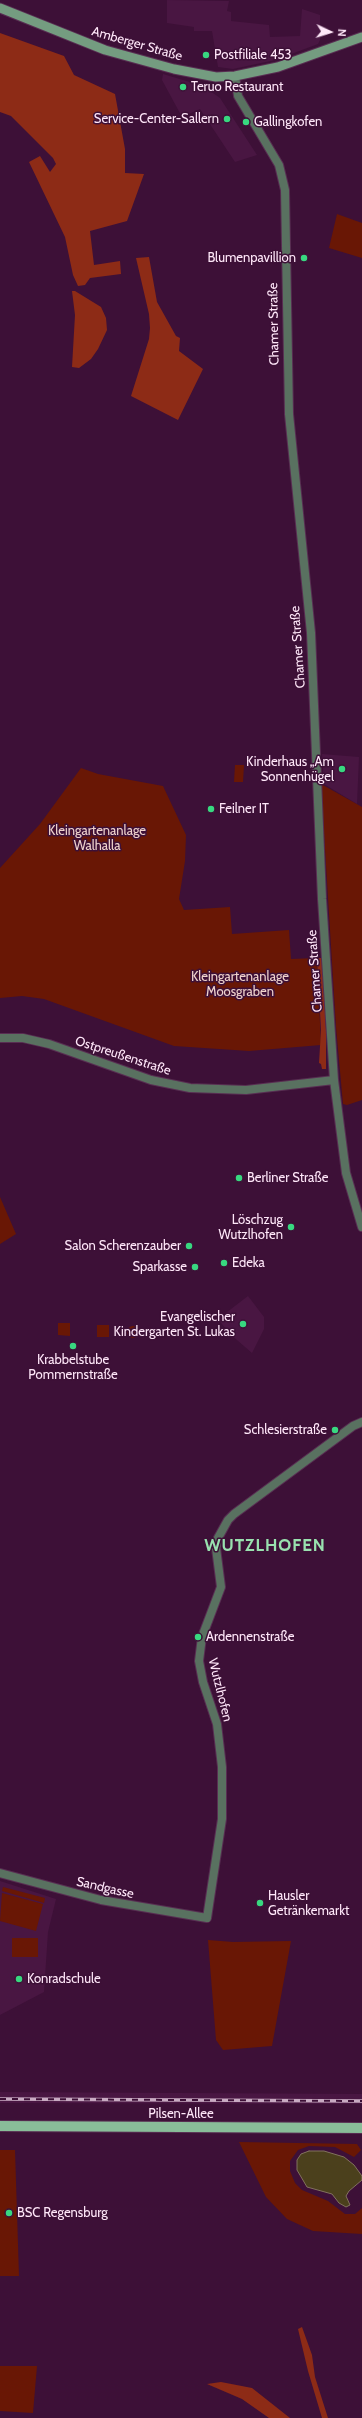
<!DOCTYPE html>
<meta charset="utf-8">
<style>
body{margin:0}
#map{position:relative;width:362px;height:2418px;overflow:hidden;background:#3d1037;font-family:Cabin,sans-serif}
canvas{display:block}
.north{position:absolute;left:310px;top:12px;width:40px;height:40px;-webkit-text-stroke:3px #3d1037;paint-order:stroke;rotate:94deg;font-size:11px;font-weight:700;line-height:16px;text-align:center;color:#ffe7f9}
.north::after{content:'';display:block;margin:auto;width:14px;height:18px;background:#ffe7f9;clip-path:polygon(50% 0,100% 100%,50% 72%,0 100%)}
</style>
<div id="map">
<canvas width="362" height="2418"></canvas>
<div class="north">N</div>
</div>
<script>
const ctx = document.querySelector('canvas').getContext('2d');
ctx.lineJoin = 'round';
function fill(path, color) {
  ctx.fillStyle = color;
  ctx.fill(path, 'evenodd');
}
function toPath(rows) {
  const path = new Path2D();
  for (const r of rows) {
    if (r.length === 3) {
      path.moveTo(r[0] + r[2], r[1]);
      path.arc(r[0], r[1], r[2], 0, 2 * Math.PI);
      continue;
    }
    path.moveTo(r[0], r[1]);
    for (let i = 2; i < r.length; i += 2) path.lineTo(r[i], r[i + 1]);
  }
  return path;
}
function trace(path, color, width, dash) {
  ctx.strokeStyle = color;
  ctx.lineWidth = width;
  ctx.lineCap = dash ? 'butt' : 'round';
  ctx.setLineDash(dash || []);
  ctx.stroke(path);
}
function write(font, color, halo, rows, align = 'center') {
  ctx.font = font + ' Cabin,sans-serif';
  ctx.lineWidth = 3;
  ctx.setLineDash([]);
  ctx.textBaseline = 'middle';
  ctx.strokeStyle = halo;
  ctx.fillStyle = color;
  for (const [text, x, y, turn = 0] of rows) {
    ctx.save();
    ctx.translate(x, y);
    ctx.rotate((+turn || 0) * Math.PI / 180);
    ctx.textAlign = isNaN(turn) ? turn : align;
    if (halo) ctx.strokeText(text, 0, 0);
    ctx.fillText(text, 0, 0);
    ctx.restore();
  }
}
fill(toPath([
 [167,0,229,1,227,11,231,12,231,21,269,25,270,37,300,36,302,9,320,15,320,40,318,44,275,60,233,69,218,67,212,31,194,31,194,27,167,23],
 [163,74,203,86,220,98,257,155,235,162,200,109,182,117,162,80],
 [322,754,359,757,357,804,324,784],
 [248,1296,264,1317,264,1329,252,1353,230,1334,218,1319],
 [0,1881,56,1899,48,1932,44,1992,0,2015],
 [0,2092,362,2094,362,2104,0,2103]
]), '#491642');
fill(toPath([
 [337,214,362,223,362,258,329,248],
 [235,765,244,765,243,782,234,782],
 [81,768,98,774,163,786,186,835,185,861,179,899,184,910,230,907,232,934,289,930,291,959,317,958,321,1045,249,1051,174,1046,44,999,22,996,0,998,0,868,40,824],
 [321,784,362,807,362,1100,347,1105,343,1104,336,1027],
 [0,1197,16,1234,0,1244],
 [58,1323,70,1323,70,1336,58,1335],
 [97,1325,109,1325,109,1337,97,1337],
 [133,1332,6],
 [3,1887,45,1898,44,1903,2,1891],
 [2,1893,43,1904,36,1931,0,1921],
 [12,1938,38,1938,38,1957,12,1957],
 [208,1940,233,1942,291,1941,272,2046,223,2050,216,2040],
 [239,2142,357,2144,361,2150,354,2157,335,2147,309,2146,298,2150,290,2161,290,2171,295,2183,302,2190,328,2201,345,2214,355,2214,362,2208,362,2234,313,2231,287,2219,266,2197],
 [0,2150,15,2150,19,2276,0,2276],
 [0,2366,37,2366,33,2413,0,2411]
]), '#691705');
fill(toPath([
 [0,33,64,56,74,75,115,94,125,149,125,173,144,174,127,221,90,231,94,265,120,261,121,274,90,278,85,285,78,286,73,275,65,237,29,162,40,156,50,172,56,164,53,158,11,116,0,112],
 [149,257,157,302,176,336,180,338,179,351,203,369,178,420,131,396,149,339,150,328,149,314,136,258],
 [72,291,75,291,101,307,106,318,107,330,98,349,91,359,79,368,72,367,75,315],
 [317,958,322,958,326,1030,326,1069,322,1069,321,1064,319,1063,321,1030],
 [302,2327,312,2355,315,2377,328,2418,322,2418,308,2371,298,2329],
 [221,2382,252,2388,290,2418,269,2418,242,2399,207,2384]
]), '#8d2b16');
const water = toPath([
 [309,2151,324,2151,344,2157,354,2165,362,2176,362,2180,349,2191,346,2196,350,2205,346,2207,339,2203,332,2194,307,2187,297,2170,297,2160,301,2154,309,2151]
]);
fill(water, '#4b401c');
trace(water, '#81725e', 1);
const tertiary = toPath([
 [235,76,238,96,279,165,285,190,289,414,311,633,322,899,334,1080,346,1173,362,1227],
 [0,1038,23,1038,49,1044,151,1080,190,1088,246,1090,334,1080],
 [0,1873,101,1900,207,1918,222,1819,222,1767,217,1724,203,1682,199,1661,202,1637,221,1587,216,1548,218,1538,228,1520,234,1514,353,1426,362,1422]
]);
const secondary = toPath([
 [0,8,105,50,174,69,216,77,235,76,278,67,362,37]
]);
const primary = toPath([
 [0,2126,362,2128]
]);
trace(tertiary, '#582e52', 10);
trace(secondary, '#582e52', 11);
trace(primary, '#582e52', 12);
trace(tertiary, '#597160', 8);
trace(secondary, '#749c80', 9);
trace(primary, '#89bd99', 10);
const rail = toPath([
 [0,2099,362,2101]
]);
trace(rail, '#c8aac2', 3.5);
trace(rail, '#3d1037', 2, [6]);
for (const [x, y, r, color] of [
 [206,55,4,"#38d880"],
 [183,87,4,"#38d880"],
 [227,119,4,"#38d880"],
 [246,122,4,"#38d880"],
 [304,258,4,"#38d880"],
 [342,769,4,"#38d880"],
 [211,809,4,"#38d880"],
 [239,1178,4,"#38d880"],
 [291,1227,4,"#38d880"],
 [189,1246,4,"#38d880"],
 [224,1263,4,"#38d880"],
 [195,1267,4,"#38d880"],
 [243,1324,4,"#38d880"],
 [73,1346,4,"#38d880"],
 [335,1430,4,"#38d880"],
 [198,1637,4,"#38d880"],
 [260,1903,4,"#38d880"],
 [19,1979,4,"#38d880"],
 [9,2213,4,"#38d880"]
]) {
  const dot = new Path2D();
  dot.arc(x, y, r, 0, 2 * Math.PI);
  ctx.fillStyle = color;
  ctx.fill(dot);
  trace(dot, '#3d1037', 1.5);
}
write('13px', '#ffe7f9', '#3d1037', [
 ["Amberger Straße",137,44,16],
 ["Chamer Straße",274,324,-91],
 ["Chamer Straße",298,647,-94],
 ["Chamer Straße",315,971,-94],
 ["Ostpreußenstraße",123,1056,18],
 ["Wutzlhofen",220,1690,76],
 ["Sandgasse",105,1888,13],
 ["Pilsen-Allee",181,2114]
]);
write('13px', '#ffe7f9', '#3d1037', [
 ["Postfiliale 453",214,55],
 ["Teruo Restaurant",191,87],
 ["Service-Center-Sallern",219,119,"right"],
 ["Gallingkofen",254,122],
 ["Blumenpavillion",296,258,"right"],
 ["Kinderhaus „Am",334,762,"right"],
 ["Sonnenhügel",334,777,"right"],
 ["Feilner IT",219,809],
 ["Berliner Straße",247,1178],
 ["Löschzug",283,1220,"right"],
 ["Wutzlhofen",283,1235,"right"],
 ["Salon Scherenzauber",181,1246,"right"],
 ["Edeka",232,1263],
 ["Sparkasse",187,1267,"right"],
 ["Evangelischer",235,1317,"right"],
 ["Kindergarten St. Lukas",235,1332,"right"],
 ["Krabbelstube",73,1360,"center"],
 ["Pommernstraße",73,1375,"center"],
 ["Schlesierstraße",327,1430,"right"],
 ["Ardennenstraße",206,1637],
 ["Hausler",268,1896],
 ["Getränkemarkt",268,1911],
 ["Konradschule",27,1979],
 ["BSC Regensburg",17,2213]
], 'left');
write('13px', '#f0d3cc', '#3d1037', [
 ["Kleingartenanlage",97,831],
 ["Walhalla",97,846],
 ["Kleingartenanlage",240,977],
 ["Moosgraben",240,992]
]);
ctx.letterSpacing = '1px';
write('bold 17px', '#99e1af', '#3d1037', [
 ["WUTZLHOFEN",265,1546]
]);
ctx.letterSpacing = '0px';
</script>
